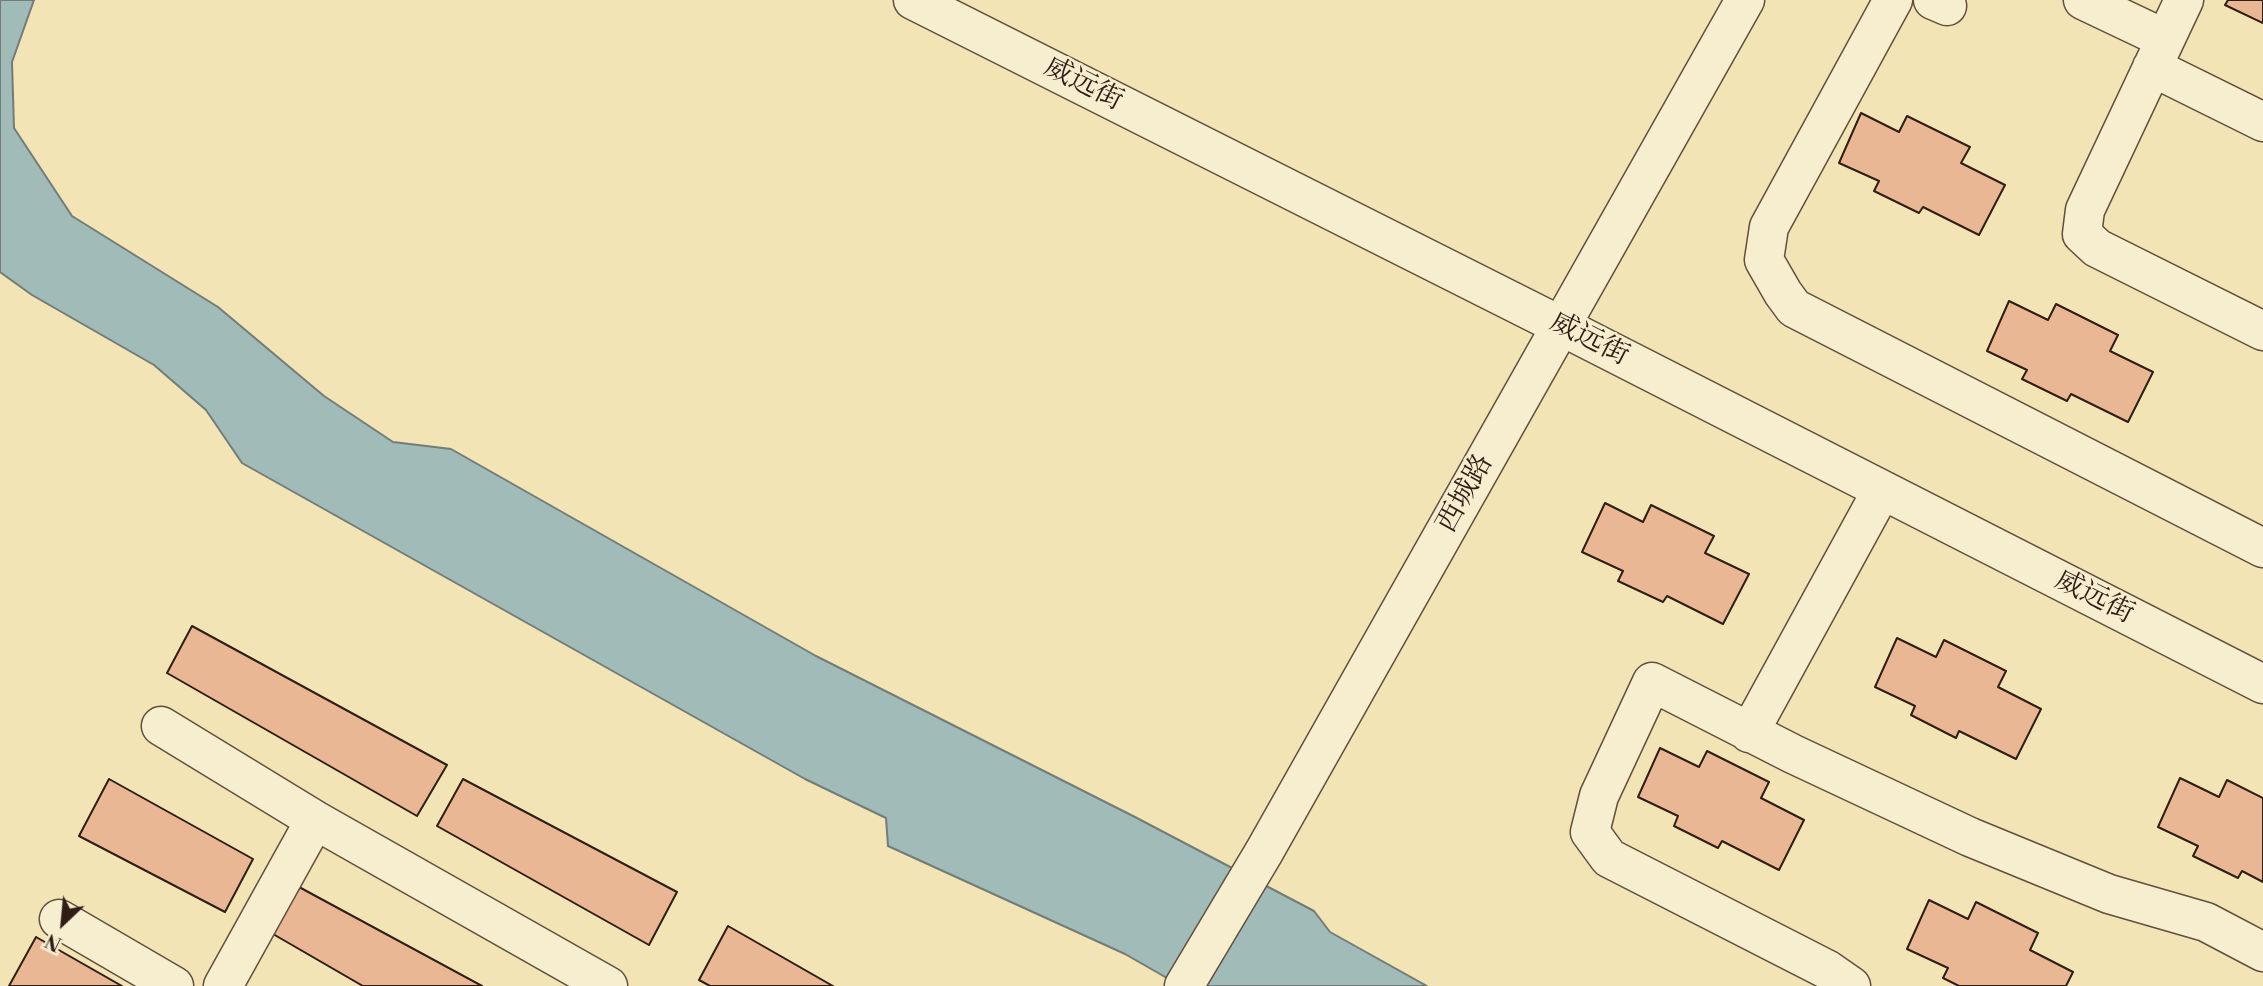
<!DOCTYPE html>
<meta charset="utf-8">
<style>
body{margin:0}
#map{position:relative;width:2263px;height:986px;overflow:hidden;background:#f2e4b5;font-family:"Libre Bodoni",serif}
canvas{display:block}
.north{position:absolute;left:28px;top:888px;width:70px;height:70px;-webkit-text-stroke:5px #f7edcf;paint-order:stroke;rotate:206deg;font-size:19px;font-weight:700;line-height:28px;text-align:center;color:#2f1e15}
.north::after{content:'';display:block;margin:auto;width:24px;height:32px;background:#2f1e15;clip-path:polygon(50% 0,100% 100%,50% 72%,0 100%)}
</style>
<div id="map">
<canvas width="2263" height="986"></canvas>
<div class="north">N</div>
</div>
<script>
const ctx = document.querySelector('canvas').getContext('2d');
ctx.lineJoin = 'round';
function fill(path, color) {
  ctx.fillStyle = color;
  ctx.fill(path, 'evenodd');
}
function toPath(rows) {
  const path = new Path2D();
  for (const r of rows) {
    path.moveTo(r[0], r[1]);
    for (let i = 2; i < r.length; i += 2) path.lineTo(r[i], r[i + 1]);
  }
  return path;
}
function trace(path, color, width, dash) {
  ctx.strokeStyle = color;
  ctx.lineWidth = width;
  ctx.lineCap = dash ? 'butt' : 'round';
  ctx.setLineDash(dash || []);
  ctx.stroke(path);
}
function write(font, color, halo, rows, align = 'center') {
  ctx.font = font + ' "Libre Bodoni","Noto Serif SC",serif';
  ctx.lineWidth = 5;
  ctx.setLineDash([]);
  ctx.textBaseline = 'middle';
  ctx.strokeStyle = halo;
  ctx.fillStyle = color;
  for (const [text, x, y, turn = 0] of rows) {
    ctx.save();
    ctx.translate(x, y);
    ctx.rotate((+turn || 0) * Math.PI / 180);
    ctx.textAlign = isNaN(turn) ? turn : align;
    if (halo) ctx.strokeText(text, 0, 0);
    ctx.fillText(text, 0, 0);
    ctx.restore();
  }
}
const water = toPath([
 [0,0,34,0,12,62,14,128,72,216,218,307,324,396,393,442,451,449,816,656,1135,817,1314,911,1330,932,1427,986,1181,986,1125,954,888,846,886,818,805,779,242,463,206,410,154,365,32,295,0,272,0,0]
]);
fill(water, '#a1bbb9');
trace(water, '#737c77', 2);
const building = toPath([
 [2228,0,2263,0,2263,23,2225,5,2228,0],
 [1861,113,1899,132,1907,116,1970,147,1961,163,2005,185,1979,235,1923,207,1919,213,1874,191,1879,181,1839,163,1861,113],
 [2009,301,2048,320,2056,304,2118,335,2110,351,2153,372,2128,422,2071,394,2067,401,2022,379,2027,370,1987,351,2009,301],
 [1605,503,1643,522,1651,505,1714,536,1705,553,1749,574,1723,624,1667,596,1663,602,1618,581,1623,571,1582,552,1605,503],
 [192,626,447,765,417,816,167,673,192,626],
 [1897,638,1936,657,1944,640,2006,671,1998,687,2041,709,2016,759,1959,731,1956,738,1911,715,1915,706,1875,687,1897,638],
 [1660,748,1699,767,1707,751,1769,782,1761,798,1804,820,1779,870,1722,841,1718,848,1674,826,1678,816,1638,797,1660,748],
 [2180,778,2219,797,2227,780,2263,798,2263,882,2242,871,2238,878,2193,856,2198,846,2158,827,2180,778],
 [109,779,253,859,225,912,79,836,109,779],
 [463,779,677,892,649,945,437,826,463,779],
 [299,887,482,986,363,986,273,934,299,887],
 [1929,900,1968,919,1976,902,2038,933,2030,950,2073,972,2066,986,1959,986,1943,978,1948,968,1907,949,1929,900],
 [728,926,833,986,710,986,699,980,728,926],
 [36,937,122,986,9,986,36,937]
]);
fill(building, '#eab794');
trace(building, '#2f1e15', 2);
const minor = toPath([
 [913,0,1561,326,2263,684],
 [1893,0,1769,227,1764,260,1783,293,1794,308,2263,548],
 [1933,0,1947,6],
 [2083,0,2165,39],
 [2184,0,2085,210,2082,234,2097,248,2263,331],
 [2152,67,2263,122],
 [161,726,315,820,608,986],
 [1749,733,1882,490],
 [59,919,174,986],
 [223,986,315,820],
 [1184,986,1264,852,1745,0],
 [1851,986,1828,970,1609,858,1590,832,1599,796,1652,682,1793,754,1970,837,2109,894,2206,922,2263,952]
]);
trace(minor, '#60503d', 41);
trace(minor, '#f7edcf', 38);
write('28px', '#2f1e15', '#f7edcf', [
 ["威远街",1083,85,27],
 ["威远街",1589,340,27],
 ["西城路",1466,494,-61],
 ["威远街",2094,598,27]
]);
</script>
